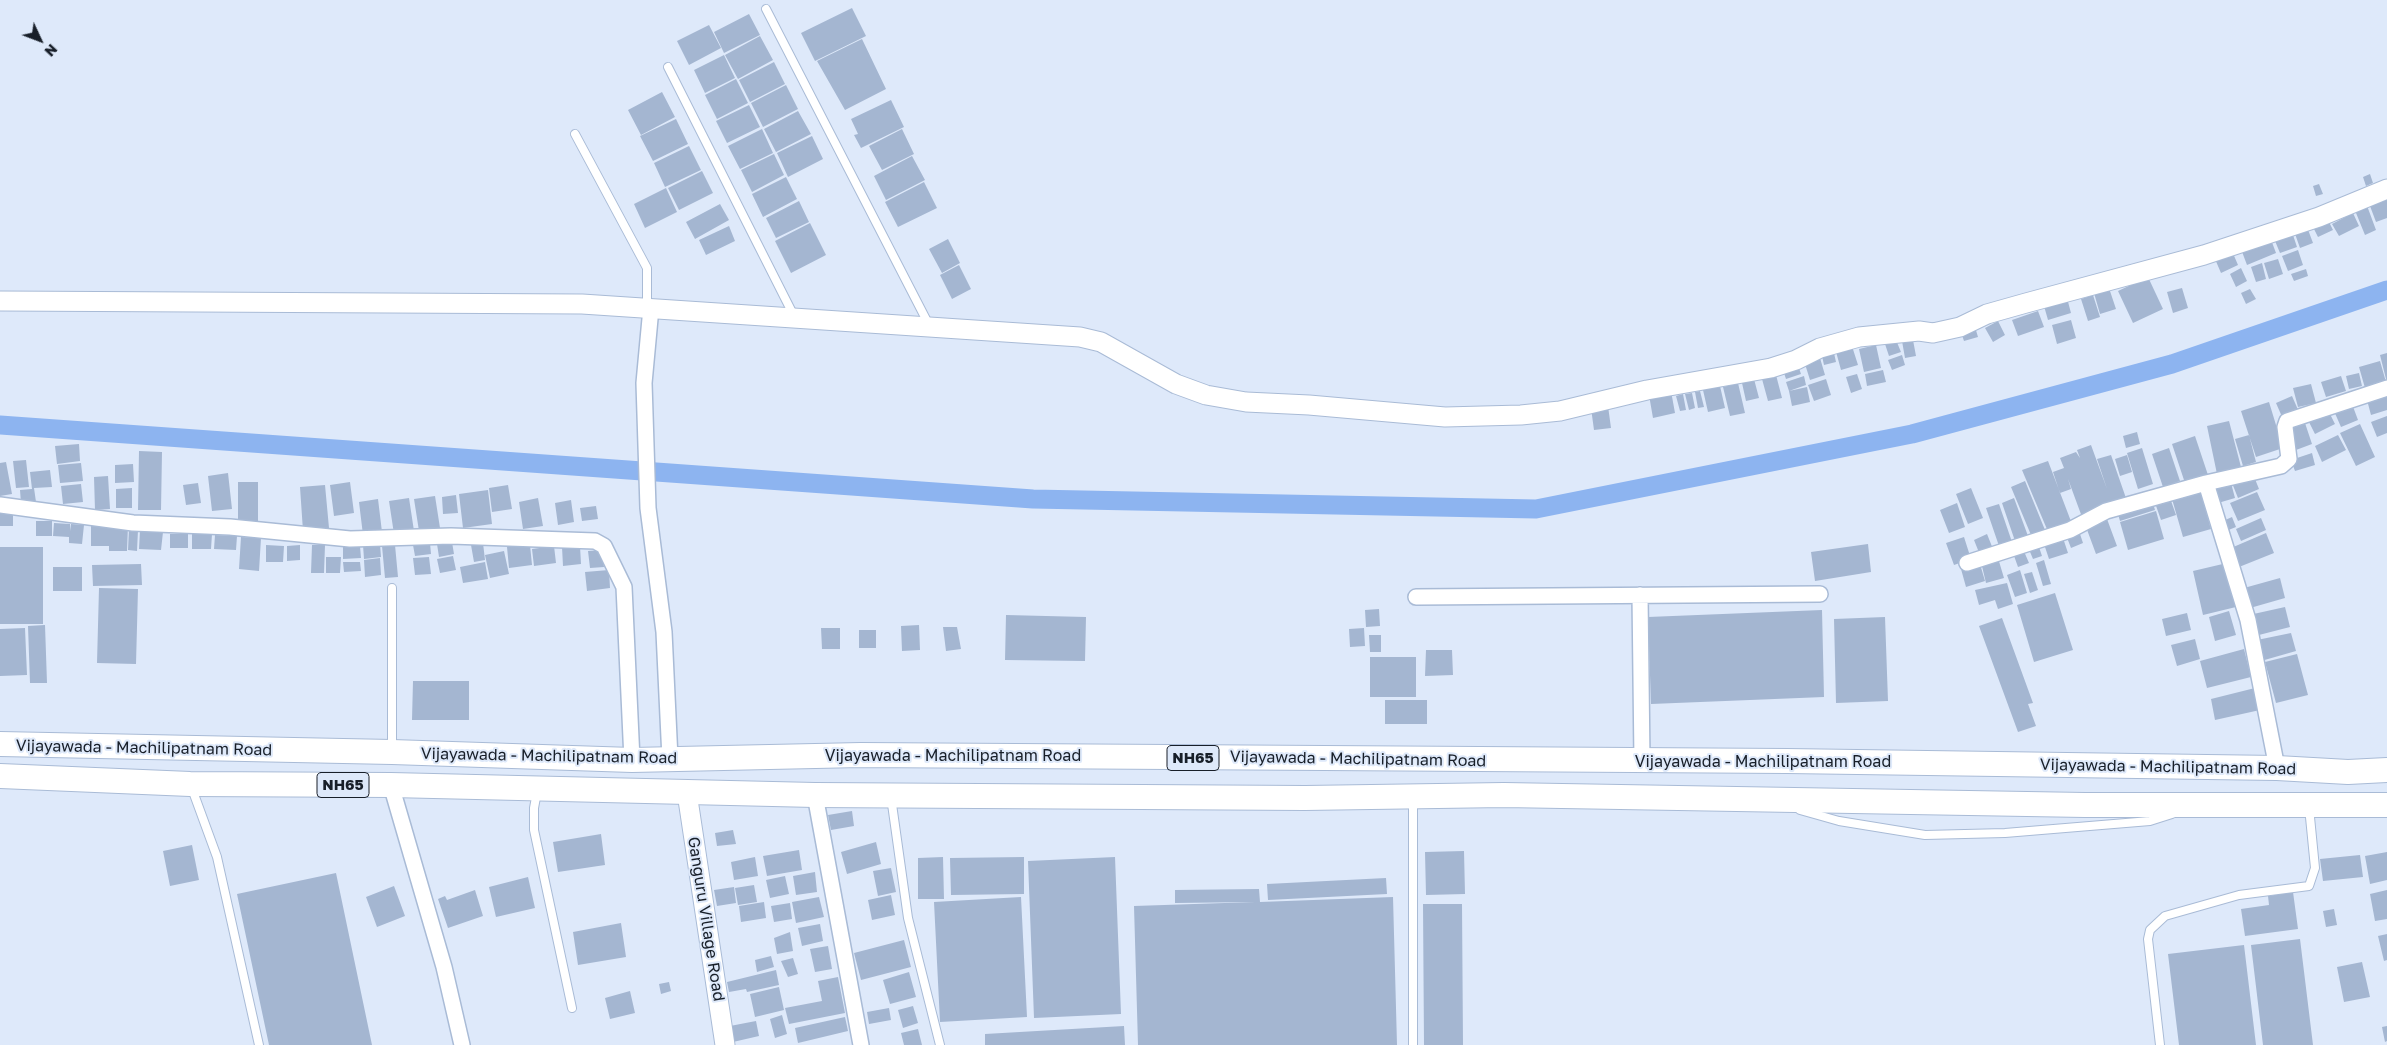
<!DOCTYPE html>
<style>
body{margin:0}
#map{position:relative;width:2387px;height:1045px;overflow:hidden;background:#dee9fa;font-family:"Golos Text",sans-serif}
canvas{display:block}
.north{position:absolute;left:15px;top:15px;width:50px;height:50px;-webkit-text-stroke:4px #dee9fa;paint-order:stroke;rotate:133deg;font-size:14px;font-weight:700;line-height:20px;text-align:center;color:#181f29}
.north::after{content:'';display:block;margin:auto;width:18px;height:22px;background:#181f29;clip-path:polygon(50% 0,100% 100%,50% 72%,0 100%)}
</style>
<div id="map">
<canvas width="2387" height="1045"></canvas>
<div class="north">N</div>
</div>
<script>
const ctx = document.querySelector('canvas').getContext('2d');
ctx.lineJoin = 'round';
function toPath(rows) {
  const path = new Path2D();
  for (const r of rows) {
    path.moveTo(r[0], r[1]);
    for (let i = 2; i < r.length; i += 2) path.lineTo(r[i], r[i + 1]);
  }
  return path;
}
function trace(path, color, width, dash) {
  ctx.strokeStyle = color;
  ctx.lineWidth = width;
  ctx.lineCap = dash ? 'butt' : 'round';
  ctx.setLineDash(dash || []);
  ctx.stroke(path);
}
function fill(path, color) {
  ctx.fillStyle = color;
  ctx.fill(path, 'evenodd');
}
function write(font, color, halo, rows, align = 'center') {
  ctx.font = font + ' "Golos Text",sans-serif';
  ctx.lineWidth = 4;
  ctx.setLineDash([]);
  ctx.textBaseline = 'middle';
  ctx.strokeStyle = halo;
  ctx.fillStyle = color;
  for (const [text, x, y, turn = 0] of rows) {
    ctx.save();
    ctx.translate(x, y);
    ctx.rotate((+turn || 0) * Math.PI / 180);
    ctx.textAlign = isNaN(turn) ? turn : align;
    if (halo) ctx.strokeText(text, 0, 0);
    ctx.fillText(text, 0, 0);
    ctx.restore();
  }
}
trace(toPath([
 [0,425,1033,499,1536,509,1912,434,2172,364,2387,290]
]), '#8db4f0', 19);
fill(toPath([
 [852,8,866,36,815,61,801,33],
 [749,14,760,35,724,53,714,32],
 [709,25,721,48,689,65,677,41],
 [760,36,773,60,738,79,725,55],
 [862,39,886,89,845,110,817,61],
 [724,55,735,78,705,93,694,70],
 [774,62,785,84,750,102,739,80],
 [736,79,748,103,717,119,705,95],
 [786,85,798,109,763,127,751,103],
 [662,92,675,117,641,135,628,110],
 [891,100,904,127,861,148,854,135,858,134,851,119],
 [749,105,760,127,727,143,716,121],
 [798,111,811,134,776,152,764,129],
 [676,119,688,144,653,161,640,136],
 [762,129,773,153,740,169,728,146],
 [902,129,914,154,882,170,869,146],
 [812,136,823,159,788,177,777,153],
 [689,146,701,170,665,187,654,163],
 [774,154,784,175,752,192,741,170],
 [912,156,925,180,886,200,874,176],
 [702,171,713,193,679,210,668,188],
 [2370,174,2373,183,2366,186,2363,177],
 [786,177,797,199,763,217,752,194],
 [924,182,937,208,898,227,885,202],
 [2319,184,2323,194,2316,196,2313,186],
 [666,188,677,212,645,228,634,204],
 [2387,199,2387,218,2376,222,2370,206],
 [799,201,809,222,776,238,766,218],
 [2366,203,2376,230,2365,235,2354,208],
 [720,204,729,220,695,239,686,222],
 [2353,213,2359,226,2339,236,2332,224],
 [2328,220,2333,230,2318,237,2313,227],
 [810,223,826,255,791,273,775,241],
 [729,226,735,241,706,255,699,240],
 [2307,227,2313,243,2300,248,2294,231],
 [2291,229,2297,247,2280,253,2273,236],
 [2270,237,2276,253,2247,265,2241,249],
 [948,239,960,263,942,273,929,249],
 [2298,250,2303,265,2288,271,2282,256],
 [2232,251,2238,265,2221,273,2215,259],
 [2278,259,2283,274,2269,279,2264,263],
 [2262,263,2266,279,2256,282,2251,267],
 [959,265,971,289,952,299,940,275],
 [2241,268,2247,281,2236,287,2230,274],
 [2306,269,2308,276,2294,281,2291,274],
 [2148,277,2163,309,2133,323,2118,291],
 [2109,288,2116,309,2100,314,2094,293],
 [2182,288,2188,308,2173,313,2167,292],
 [2250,289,2256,299,2246,304,2241,293],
 [2093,295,2100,317,2088,321,2081,299],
 [2067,298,2071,313,2048,320,2044,306],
 [2038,311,2044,327,2018,336,2012,320],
 [2071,320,2076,338,2057,344,2052,325],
 [1998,321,2005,335,1993,342,1985,328],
 [1975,327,1978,337,1964,341,1961,332],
 [1896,340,1901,352,1889,356,1885,344],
 [1913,340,1916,356,1905,358,1902,341],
 [1851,343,1858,365,1841,370,1835,348],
 [1876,345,1881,368,1864,372,1859,349],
 [1834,353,1836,362,1824,365,1822,356],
 [2387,353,2387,379,2386,379,2380,355],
 [1902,355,1905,365,1892,370,1888,360],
 [1820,358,1825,375,1810,380,1805,364],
 [2380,361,2386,382,2365,388,2359,367],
 [1798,365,1801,374,1786,379,1783,370],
 [1883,370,1886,382,1867,386,1865,374],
 [2359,373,2362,386,2349,389,2346,376],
 [1857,374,1862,389,1851,393,1846,377],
 [1776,375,1782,398,1768,401,1762,379],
 [1804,376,1806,385,1789,391,1786,382],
 [2341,376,2346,391,2326,397,2321,382],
 [1754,379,1759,398,1746,401,1742,383],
 [1826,379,1831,395,1814,401,1808,385],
 [1738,383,1745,413,1730,416,1723,387],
 [2311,384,2316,403,2298,407,2293,388],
 [1720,386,1725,408,1708,412,1703,390],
 [1807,387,1810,402,1792,406,1789,391],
 [1671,391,1675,413,1653,418,1649,395],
 [1700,391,1704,407,1698,408,1695,392],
 [1692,393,1695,408,1689,410,1685,394],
 [1683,394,1686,410,1680,411,1676,396],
 [2387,394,2387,410,2371,415,2367,400],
 [2292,396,2299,412,2283,419,2276,403],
 [2269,402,2283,448,2256,457,2241,411],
 [2352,404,2358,420,2341,427,2334,411],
 [1608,406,1611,428,1594,430,1591,408],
 [2328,410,2335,424,2315,434,2308,420],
 [2387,416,2387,433,2377,437,2371,422],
 [2304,420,2312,444,2296,450,2288,426],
 [2229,421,2241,467,2217,474,2207,426],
 [2360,424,2375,457,2356,466,2340,433],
 [2137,432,2140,444,2126,448,2123,436],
 [2249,435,2256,462,2243,466,2235,439],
 [2338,435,2346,450,2322,462,2315,446],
 [2195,436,2208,475,2185,483,2172,444],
 [79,444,80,461,57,464,55,446],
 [2091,445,2107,489,2097,459,2111,455,2127,501,2082,517,2068,479,2071,489,2060,493,2053,472,2064,468,2060,458,2076,452,2080,458,2077,450],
 [2142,448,2153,484,2138,489,2127,453],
 [2169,448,2180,481,2163,487,2152,454],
 [139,451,162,452,161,510,138,510],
 [2312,453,2315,465,2295,471,2291,460],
 [2127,455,2132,472,2120,476,2115,459],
 [26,460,29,487,16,488,13,461],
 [2048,461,2072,524,2049,534,2022,470],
 [6,462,12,494,0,496,0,463],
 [81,463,83,481,60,483,58,465],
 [133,464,134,482,115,483,115,465],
 [50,470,52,487,34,488,36,502,21,503,20,490,32,489,30,472],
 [228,473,232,509,212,511,208,476],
 [2253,474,2259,489,2238,498,2232,483],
 [108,476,110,509,95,510,94,477],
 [2025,481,2045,530,2031,535,2011,487],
 [238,482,258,482,258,521,238,521],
 [350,482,354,513,334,516,330,485],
 [198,483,201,503,186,505,183,485],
 [2231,483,2235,498,2218,503,2213,488],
 [81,484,83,502,63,504,61,486],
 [325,485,329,528,303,531,300,487],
 [508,485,512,509,492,512,489,488],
 [132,488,132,508,116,508,116,489],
 [1971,488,1983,518,1968,524,1956,494],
 [488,490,492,524,463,528,459,494],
 [2200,491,2211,529,2183,537,2172,499],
 [2257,492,2265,510,2238,521,2230,503],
 [456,495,458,513,443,514,442,497],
 [435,496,440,528,419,531,414,499],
 [409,498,414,531,394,534,389,501],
 [538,498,543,526,523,529,519,502],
 [2014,498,2028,536,2015,541,2002,503],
 [2170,498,2176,515,2161,520,2155,503],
 [378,499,382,532,363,535,359,502],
 [571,500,574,522,558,525,555,503],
 [2152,500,2155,510,2120,521,2117,511],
 [1957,503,1965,527,1949,533,1940,510],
 [1999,504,2012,542,1999,546,1986,508],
 [596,506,598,519,582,521,580,508],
 [0,510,13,511,13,526,0,526],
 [2156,511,2164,539,2128,550,2120,522],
 [2232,517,2236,527,2226,531,2223,521],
 [2261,518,2266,530,2241,541,2236,529],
 [2107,519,2117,546,2096,554,2086,527],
 [36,521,52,521,52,536,36,536],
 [54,523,70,524,70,531,71,524,84,525,82,544,69,543,69,537,53,536],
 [91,525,128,525,127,551,109,551,109,546,91,546],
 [129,529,138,530,137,551,128,550],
 [140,530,163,532,161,550,139,549],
 [2079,531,2083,543,2071,548,2066,535],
 [2266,533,2274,553,2239,567,2231,548],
 [170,534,188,534,188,548,170,548],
 [192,534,212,534,211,549,192,549],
 [1987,534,1993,549,1980,555,1974,540],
 [215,535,237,536,236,550,214,549],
 [241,537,261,538,259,571,239,569],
 [1964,537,1971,559,1954,565,1946,543],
 [2063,538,2068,553,2049,559,2044,544],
 [452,542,454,554,439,557,437,544],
 [430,543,431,554,415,556,413,545],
 [483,543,485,560,474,562,471,545],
 [380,544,381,557,364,559,363,545],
 [1868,544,1871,572,1815,581,1811,552],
 [2038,544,2042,556,2033,559,2028,547],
 [266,545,284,546,283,562,266,562],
 [300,545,300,560,287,561,287,546],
 [312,545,325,545,324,573,311,573],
 [395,545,398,577,385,578,382,546],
 [530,545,532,565,509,568,507,547],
 [360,546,361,558,343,559,343,547],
 [554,546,556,563,534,566,532,549],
 [580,546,581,564,563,566,562,547],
 [0,547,43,547,43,624,0,624],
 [2023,549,2029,563,2018,567,2013,553],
 [602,550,604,567,590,568,588,551],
 [504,551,509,574,490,578,485,555],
 [453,556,456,570,440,573,437,559],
 [326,557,341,557,340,573,326,573],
 [429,557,431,574,415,575,413,558],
 [380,558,381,575,365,577,364,560],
 [1998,558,2004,578,1986,583,1981,562],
 [2044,560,2051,584,2043,586,2036,563],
 [343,562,360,562,361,571,344,572],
 [485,562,488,579,463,583,460,567],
 [2227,563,2236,607,2203,615,2193,571],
 [141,564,142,585,93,586,92,565],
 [1980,564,1985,581,1966,587,1961,569],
 [53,567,82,567,82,591,53,591],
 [609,570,610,588,587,591,585,572],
 [2020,570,2027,593,2015,597,2007,575],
 [2032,572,2038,590,2030,593,2024,574],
 [2280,578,2285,598,2250,608,2244,588],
 [2007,583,2013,604,1998,609,1995,600,1979,605,1975,590],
 [99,588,138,589,136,664,97,663],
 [2055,593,2073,650,2034,662,2017,605],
 [2285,607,2290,627,2255,636,2249,615],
 [1379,609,1380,626,1366,627,1365,610],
 [1822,610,1824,697,1651,704,1648,617],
 [2229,611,2236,635,2215,641,2209,617],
 [2187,613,2191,630,2166,636,2162,619],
 [1006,615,1086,617,1085,661,1005,660],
 [1885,617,1888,701,1836,703,1834,619],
 [2002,618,2033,703,2028,704,2036,726,2018,732,1979,626],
 [45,625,47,683,30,683,28,626],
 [919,625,920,650,902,651,901,626],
 [943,627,957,627,961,649,946,651],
 [25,628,27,675,0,676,0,629],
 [821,628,840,628,840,649,822,649],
 [1364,628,1365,646,1350,647,1349,629],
 [859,630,876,630,876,648,859,648],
 [2291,633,2296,651,2261,661,2257,640],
 [1369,635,1381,635,1381,652,1370,652],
 [2195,639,2200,659,2177,666,2171,645],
 [2244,649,2251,677,2207,688,2200,661],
 [1426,650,1452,650,1453,675,1425,676],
 [2297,654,2308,695,2276,703,2265,662],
 [1370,657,1416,657,1416,697,1370,697],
 [413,681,469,681,469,720,412,720],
 [2255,688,2260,710,2215,720,2211,699],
 [1385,700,1427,700,1427,724,1385,724],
 [852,811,854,826,831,830,828,815],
 [733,830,736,844,717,846,715,833],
 [601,834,605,865,558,872,553,842],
 [876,842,881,864,847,874,841,852],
 [192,845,199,880,170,886,163,851],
 [799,850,802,870,767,876,763,856],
 [1464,851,1465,894,1426,895,1425,852],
 [2387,852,2387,880,2370,884,2365,856],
 [2360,855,2363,877,2323,881,2320,859],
 [755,857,758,876,734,880,731,862],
 [943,857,944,899,918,899,918,858],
 [1024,857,1024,894,951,895,950,858],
 [1115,857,1121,1014,1034,1018,1028,861],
 [891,868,896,892,878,896,873,871],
 [815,872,817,892,796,895,793,876],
 [336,873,372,1045,269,1045,237,894],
 [785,876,789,894,770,898,766,880],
 [528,877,535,908,496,917,489,887],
 [1386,878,1387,894,1268,900,1267,884],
 [754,885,757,902,738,905,735,888],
 [394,886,405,916,377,927,366,897],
 [734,887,736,903,717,906,714,890],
 [1259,889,1260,902,1393,897,1397,1045,1138,1045,1134,906,1255,902,1175,903,1175,890],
 [475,890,483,916,448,928,438,899,445,896,447,900],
 [2387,890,2387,919,2375,921,2370,894],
 [2293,892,2298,929,2245,936,2241,909,2269,905,2268,896],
 [891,895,895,915,872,920,868,900],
 [819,897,824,917,796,923,792,902],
 [1021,897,1027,1017,940,1022,934,902],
 [764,902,766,918,741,922,739,906],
 [790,903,792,919,774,922,771,906],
 [1423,904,1462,904,1463,1045,1424,1045],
 [2334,909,2337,925,2326,927,2323,911],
 [621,923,626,957,578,965,573,932],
 [820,924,823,941,802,946,798,928],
 [790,932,793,951,777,954,774,938],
 [2387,934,2387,960,2384,961,2378,936],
 [2300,939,2313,1045,2263,1045,2251,945],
 [904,940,911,967,861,980,854,953],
 [2244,945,2256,1045,2179,1045,2168,954],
 [828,946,832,969,815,972,810,949],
 [771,956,774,967,757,972,755,960],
 [793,958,798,974,788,977,781,961],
 [2362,962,2370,997,2344,1002,2337,967],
 [776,970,779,985,747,992,746,989,729,992,727,982],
 [909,972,916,997,890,1004,883,980],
 [838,977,845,1013,789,1024,785,1008,822,1001,818,981],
 [669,982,671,991,661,994,659,984],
 [779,987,784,1010,755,1017,750,994],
 [630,991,635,1013,610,1019,605,998],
 [913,1006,918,1023,903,1028,898,1010],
 [889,1008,891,1020,869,1024,867,1012],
 [782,1015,787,1034,775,1038,770,1019],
 [845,1017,848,1031,798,1043,795,1028],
 [756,1021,759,1036,733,1042,730,1026],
 [1124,1026,1125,1045,985,1045,985,1034],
 [2387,1026,2387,1041,2385,1042,2382,1027],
 [918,1029,922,1045,904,1045,901,1033]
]), '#a4b6d1');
const service = toPath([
 [766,9,929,325],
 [668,67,794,316],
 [575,134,647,268,647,308],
 [392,588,392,748],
 [191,786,217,857,259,1045],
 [537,792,534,808,534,830,572,1008],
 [891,797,908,918,940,1045],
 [1413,799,1413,1045],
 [1800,810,1839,821,1925,835,2005,833,2150,821,2172,814],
 [2160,1045,2148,939,2150,930,2165,916,2239,895,2309,886,2315,868,2309,807]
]);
const minor = toPath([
 [651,308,644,383,648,508,664,632,670,759],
 [0,505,133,523,230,527,350,539,451,536,595,541,604,546,624,587,632,760],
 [1967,563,2070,530,2106,511,2206,483],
 [1640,595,1642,761],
 [1416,597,1820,594],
 [2277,768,2248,620,2206,483,2281,466,2289,459,2285,427,2287,421,2387,388],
 [391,785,444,967,462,1045],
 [815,795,861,1045]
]);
const tertiary = toPath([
 [0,301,582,304,1080,337,1101,342,1176,384,1206,395,1246,402,1309,405,1445,417,1521,415,1560,411,1647,390,1771,368,1796,360,1820,348,1859,337,1919,331,1933,333,1960,327,1987,314,2026,303,2204,255,2319,217,2387,189],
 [687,793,725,1045]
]);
const trunk = toPath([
 [0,744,392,752,632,760,861,755,1787,761,2277,768,2348,772,2387,770],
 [0,776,190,784,391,785,815,795,1305,798,1504,795,2085,805,2387,805]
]);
trace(service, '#a9bbd6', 10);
trace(minor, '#a9bbd6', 18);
trace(tertiary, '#a9bbd6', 21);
trace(trunk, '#a9bbd6', 26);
trace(service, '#fff', 8);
trace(minor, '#fff', 15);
trace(tertiary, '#fff', 19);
trace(trunk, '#fff', 24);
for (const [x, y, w] of [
 [1193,758,52],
 [343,785,52]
]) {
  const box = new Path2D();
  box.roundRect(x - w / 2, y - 12.5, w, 25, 4);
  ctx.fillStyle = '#dee9fa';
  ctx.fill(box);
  trace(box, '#181f29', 1);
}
write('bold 15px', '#181f29', null, [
 ["NH65",1193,758],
 ["NH65",343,785]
]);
write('16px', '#181f29', '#dee9fa', [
 ["Vijayawada - Machilipatnam Road",144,748,1],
 ["Vijayawada - Machilipatnam Road",549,756,1],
 ["Vijayawada - Machilipatnam Road",953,756],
 ["Vijayawada - Machilipatnam Road",1358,759,1],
 ["Vijayawada - Machilipatnam Road",1763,762],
 ["Vijayawada - Machilipatnam Road",2168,767,1],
 ["Ganguru Village Road",706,919,81]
]);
</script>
